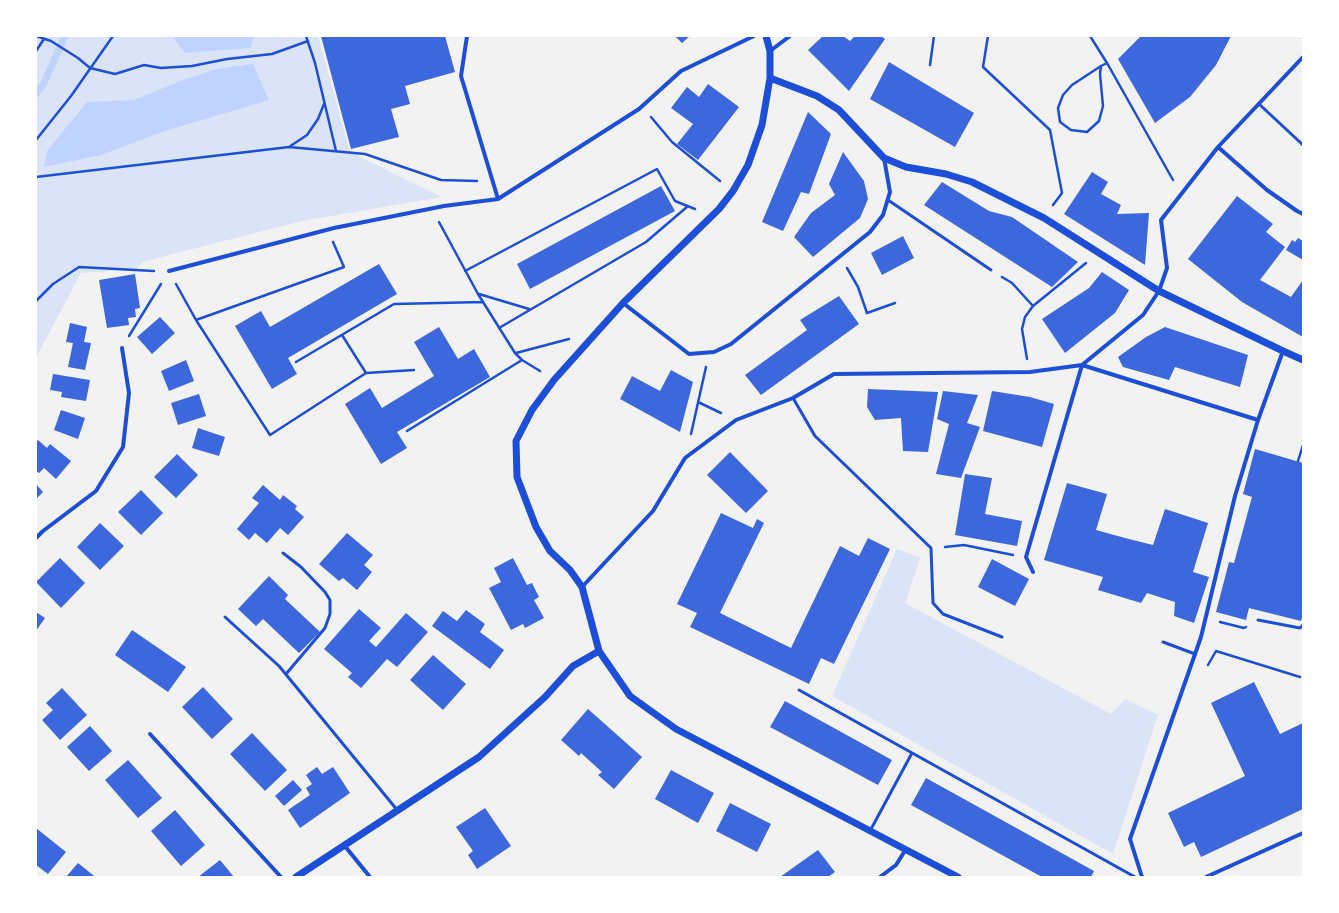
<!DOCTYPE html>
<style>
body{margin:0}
#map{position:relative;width:1339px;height:913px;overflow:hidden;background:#f2f2f2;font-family:Barlow,sans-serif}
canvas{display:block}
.frame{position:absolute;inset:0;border:37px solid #fff;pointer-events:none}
</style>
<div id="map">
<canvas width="1339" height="913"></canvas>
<div class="frame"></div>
</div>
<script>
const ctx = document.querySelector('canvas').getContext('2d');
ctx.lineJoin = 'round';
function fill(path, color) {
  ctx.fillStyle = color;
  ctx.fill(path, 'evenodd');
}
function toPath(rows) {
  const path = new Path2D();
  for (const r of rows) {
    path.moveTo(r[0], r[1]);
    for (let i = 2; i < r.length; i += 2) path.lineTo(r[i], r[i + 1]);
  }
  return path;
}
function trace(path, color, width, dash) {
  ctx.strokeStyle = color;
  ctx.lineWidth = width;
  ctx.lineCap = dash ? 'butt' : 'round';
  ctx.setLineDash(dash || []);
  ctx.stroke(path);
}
fill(toPath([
 [36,36,318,36,350,152,442,197,302,221,142,262,137,269,81,273,36,358],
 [897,549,920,558,905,603,1111,714,1125,699,1158,715,1113,854,832,696]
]), '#dbe4f7');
fill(toPath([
 [172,36,255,36,250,48,185,53],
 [253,64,269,100,165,131,101,155,44,167,47,151,87,102,134,100,183,80,217,69]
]), '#bfd3fe');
trace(toPath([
 [36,94,43,85,65,36]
]), '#bfd3fe', 7);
fill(toPath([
 [321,36,445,36,455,72,405,86,410,104,391,109,399,137,351,149],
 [675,36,690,36,682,43],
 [823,36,843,36,850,41,855,36,881,36,885,39,849,91,808,50],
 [1141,36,1231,36,1216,65,1190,97,1155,123,1118,59],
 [889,62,974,113,955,147,870,99],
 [708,84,739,107,698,160,677,144,693,124,671,108,687,87,699,97],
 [808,112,831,134,809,194,801,192,783,231,762,222],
 [843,152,864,181,868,199,860,218,813,257,794,237,811,213,835,195,829,184],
 [1092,172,1108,182,1101,194,1121,205,1117,214,1149,213,1145,265,1064,214],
 [942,182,989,211,1012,217,1078,262,1052,287,924,205],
 [661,186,675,211,530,289,517,264],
 [1237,196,1273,224,1266,232,1285,247,1260,280,1291,297,1303,280,1303,337,1242,302,1188,259],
 [903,236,914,258,882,275,871,253],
 [1298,238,1303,241,1303,260,1286,250,1292,240,1295,242],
 [379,264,397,294,288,358,297,374,272,389,235,326,261,311,270,327],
 [1102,272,1129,290,1115,313,1065,353,1042,319,1089,288],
 [135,274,140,308,135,309,136,317,128,318,129,325,107,328,99,280],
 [839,296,859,324,761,395,745,375,807,330,800,320],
 [160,317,175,333,152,354,137,337],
 [70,323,87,327,84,342,91,343,85,370,68,367,73,343,66,342],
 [439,327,458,359,474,349,490,377,397,432,407,448,381,464,345,404,370,388,382,408,434,376,414,342],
 [1165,327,1248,355,1240,387,1175,367,1169,380,1123,367,1118,357,1146,337],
 [186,360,194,381,169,391,161,371],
 [671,370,693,382,680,432,620,399,632,376,660,391],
 [53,374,90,380,86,401,61,397,62,392,50,390],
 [868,389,938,392,928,452,903,451,901,418,875,420,867,407],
 [943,391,978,395,967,423,980,427,961,478,936,474,949,424,937,419],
 [992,391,1030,397,1054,404,1042,447,983,431],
 [199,394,206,416,178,425,171,403],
 [61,410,85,418,78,439,54,430],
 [198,428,225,437,219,456,192,448],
 [38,440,47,448,50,444,71,461,56,479,44,468,39,473,36,471,36,442],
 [1255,449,1303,463,1303,614,1301,621,1249,608,1246,620,1216,612,1229,562,1234,563,1252,497,1243,494],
 [730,452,768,491,746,513,707,475],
 [177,454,198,475,176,498,154,477],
 [965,474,992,478,985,514,1022,521,1017,546,955,535],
 [1067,483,1107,494,1096,530,1125,538,1153,545,1165,509,1208,523,1193,572,1209,577,1194,623,1174,616,1175,602,1147,593,1141,603,1098,590,1103,577,1044,560],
 [36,484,43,492,36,499],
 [263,485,280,500,283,495,297,506,295,509,304,517,288,535,280,528,267,543,255,533,249,540,237,529,259,503,252,498],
 [141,490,163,513,141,535,118,512],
 [721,513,753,528,757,519,764,523,720,613,791,648,840,546,859,556,868,538,890,549,834,664,821,658,809,684,690,627,697,613,677,604],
 [100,523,124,546,100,570,77,547],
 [347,533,373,555,364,565,372,572,357,590,343,578,339,581,319,564],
 [60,558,85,583,61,608,36,582],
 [513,558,527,585,532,583,539,597,534,600,544,618,525,628,523,624,511,630,489,588,501,582,494,568],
 [992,559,1029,579,1015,606,978,587],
 [269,576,288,595,285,599,320,632,299,653,263,619,256,626,238,609],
 [359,609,381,628,369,641,376,647,406,613,428,632,397,667,387,659,361,688,348,677,352,673,324,649],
 [466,610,485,624,480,632,504,650,490,669,432,626,443,611,457,621],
 [36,612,45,618,36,631],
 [132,630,186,667,168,692,115,655],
 [433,655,466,684,443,710,410,680],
 [1254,682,1280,734,1303,723,1303,809,1201,857,1194,842,1184,847,1168,813,1245,776,1211,703],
 [203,687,233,719,212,739,182,707],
 [62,688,87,715,60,740,42,720,53,710,46,703],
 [785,701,892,760,878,785,770,727],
 [588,709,642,757,614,789,598,775,602,772,581,753,579,756,561,740],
 [90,726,112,751,89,771,67,747],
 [252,733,287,770,265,791,230,754],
 [128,760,162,798,138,818,105,780],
 [317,767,322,774,333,767,350,793,300,828,288,810,310,795,306,788,312,784,306,775],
 [671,770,714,793,698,823,655,799],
 [926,778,1094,871,1091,877,1042,877,911,805],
 [293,780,302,790,284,806,275,796],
 [730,803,771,824,757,852,716,831],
 [485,808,511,846,477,869,468,855,473,851,456,827],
 [175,810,205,845,181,866,151,831],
 [36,828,66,852,48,874,36,865],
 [818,850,835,872,828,877,780,877],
 [220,860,234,877,198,877],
 [78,863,93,875,95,877,66,877]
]), '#3d67dc');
trace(toPath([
 [36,36,51,41,78,58,90,68,115,74,144,65,161,68,192,66,227,59,272,54,308,41],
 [306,36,315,63,336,151],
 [988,36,983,67,1050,130,1062,193,1053,205],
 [1090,36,1107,63,1173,180],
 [36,51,44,39],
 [930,65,934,36],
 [1101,66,1100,74,1103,106,1099,121,1087,132,1071,130,1060,122,1058,108,1063,95,1072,85,1101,66,1107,63],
 [651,117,672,142,720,181],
 [36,140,71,96,113,36],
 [289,147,307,135,318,119,324,104],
 [36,177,289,147,365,154,441,180,477,181],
 [439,222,478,294,515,353,522,360,540,371],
 [847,268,858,287,867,313,895,303],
 [465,271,657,169,675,201,695,209],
 [1002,277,1012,283,1033,306,1025,317,1022,329,1027,359],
 [176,284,196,320,270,435,366,373,414,370],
 [479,294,529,309],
 [36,301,53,284,79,267,154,271],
 [1033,306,1086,263],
 [196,320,344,267,333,242],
 [499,328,646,242,688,206],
 [342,335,366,373],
 [129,336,161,284],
 [516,353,569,339],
 [296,362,394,304,483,302],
 [698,402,721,413],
 [407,431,522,360],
 [691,434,706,367],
 [1298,461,1303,445],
 [945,547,964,545,1013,555],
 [1220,622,1244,628,1246,627],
 [1208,665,1216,651,1300,677]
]), '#1d4ed8', 2.5);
trace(toPath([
 [1259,104,1303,145],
 [888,200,991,270],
 [793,398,815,436,931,548,933,603,943,614,1002,637],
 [283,553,301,567,325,592,330,600,330,614,325,628,286,674],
 [225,617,279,666,398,811],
 [1258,620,1300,628,1303,625],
 [1163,642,1195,654],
 [799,690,1135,877],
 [870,831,912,753]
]), '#1d4ed8', 3);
trace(toPath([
 [467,36,461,76,498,199],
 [770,51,790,36],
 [1218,147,1267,190,1297,211,1303,214],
 [169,271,334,228,444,206,498,199,639,109,681,71,754,36],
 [623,303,689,354,714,352,731,344,870,232,883,215,890,192,884,158],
 [36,538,43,531,96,491,123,447,129,393,122,348],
 [1033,572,1026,557,1082,365,1258,420],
 [582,587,653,511,685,458,736,420,793,398,834,374,1030,372,1082,365,1143,315,1159,291,1167,268,1161,220,1218,147,1303,57],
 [150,734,281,877],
 [344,845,370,877],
 [880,877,896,865,906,849],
 [1142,877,1130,839,1201,637,1235,496,1258,420,1283,351],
 [1206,877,1303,833]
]), '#1d4ed8', 4);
trace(toPath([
 [766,36,770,51,770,78,762,125,748,165,733,191,719,209,623,303,554,380,532,410,516,441,517,477,536,527,550,551,570,570,582,587,599,651,630,696,676,729,958,877],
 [770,78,817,96,839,110,884,158,906,167,946,174,972,182,1044,218,1159,291,1283,351,1303,360],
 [296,877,479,757,545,697,573,666,599,651]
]), '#1d4ed8', 7);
</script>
